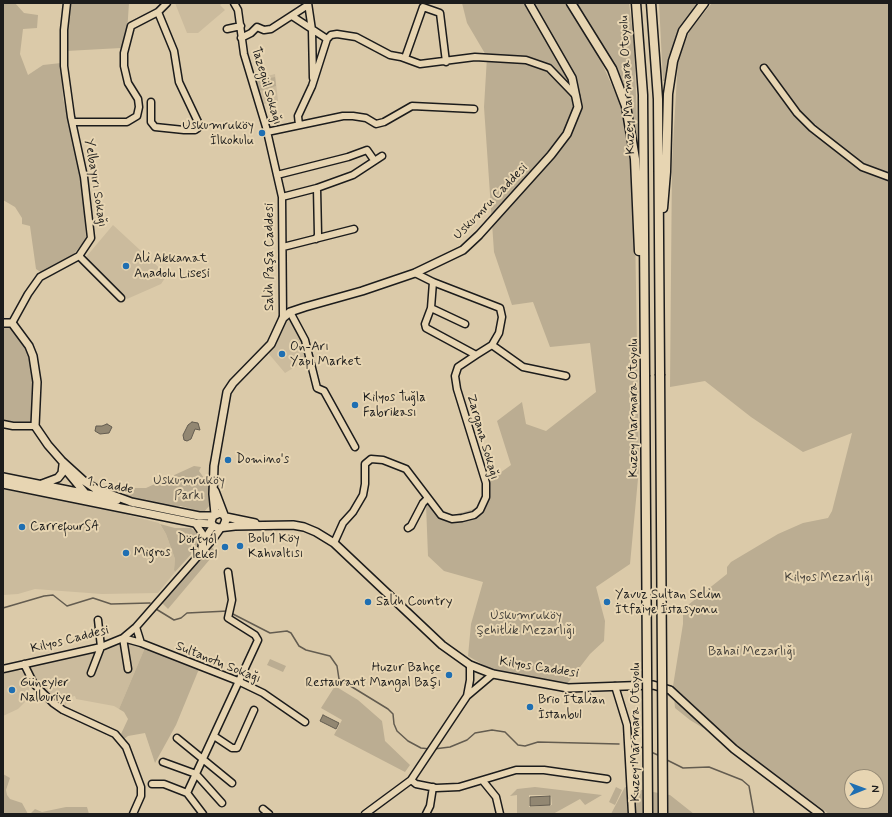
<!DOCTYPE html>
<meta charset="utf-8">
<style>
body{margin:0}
#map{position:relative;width:892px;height:817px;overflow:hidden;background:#dbcaa9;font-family:Mynerve,sans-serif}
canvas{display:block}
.frame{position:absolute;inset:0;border:4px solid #1c1c1c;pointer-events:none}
.north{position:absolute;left:844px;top:769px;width:40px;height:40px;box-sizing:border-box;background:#e7d5b2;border:1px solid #968b76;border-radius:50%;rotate:89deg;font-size:11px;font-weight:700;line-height:16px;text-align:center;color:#1c1c1c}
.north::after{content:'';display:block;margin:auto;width:14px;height:18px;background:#1f6fb2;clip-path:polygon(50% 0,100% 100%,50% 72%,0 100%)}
</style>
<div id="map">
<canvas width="892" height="817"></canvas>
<div class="frame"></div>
<div class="north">N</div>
</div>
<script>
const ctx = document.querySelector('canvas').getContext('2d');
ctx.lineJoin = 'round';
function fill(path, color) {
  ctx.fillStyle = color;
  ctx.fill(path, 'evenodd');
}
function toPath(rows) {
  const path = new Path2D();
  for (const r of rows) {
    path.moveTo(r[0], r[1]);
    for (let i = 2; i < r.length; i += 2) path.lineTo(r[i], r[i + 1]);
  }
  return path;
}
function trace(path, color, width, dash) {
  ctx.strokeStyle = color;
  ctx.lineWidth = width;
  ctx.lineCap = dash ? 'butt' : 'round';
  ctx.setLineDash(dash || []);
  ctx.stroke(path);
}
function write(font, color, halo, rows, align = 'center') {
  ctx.font = font + ' Mynerve,sans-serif';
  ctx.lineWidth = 4;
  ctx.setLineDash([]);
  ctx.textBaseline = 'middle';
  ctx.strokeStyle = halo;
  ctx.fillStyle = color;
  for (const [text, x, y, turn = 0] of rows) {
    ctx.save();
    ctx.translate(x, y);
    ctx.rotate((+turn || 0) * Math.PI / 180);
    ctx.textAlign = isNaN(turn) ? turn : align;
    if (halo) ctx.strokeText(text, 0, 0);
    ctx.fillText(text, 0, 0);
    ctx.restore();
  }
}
fill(toPath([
 [175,3,223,3,220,5,225,10,198,33,187,33],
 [275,74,278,101,263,104,255,79],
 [113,225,167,275,161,284,127,299,86,257],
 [288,319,294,325,303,342,308,359,285,373,269,354],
 [3,489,104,509,159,523,166,534,175,559,174,570,175,572,158,593,102,594,35,589,18,594,3,595],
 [129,640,144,646,144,650,119,709,114,706,76,699,75,696,70,697,65,706,64,697,53,699,29,670,30,666,100,651],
 [15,669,23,672,30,681,29,692,25,702,18,709,3,716,3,674]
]), '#cbbb9d');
fill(toPath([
 [3,3,15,3,24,13,38,15,37,28,23,29,20,54,28,75,43,65,61,63,63,98,81,177,86,237,84,242,71,257,42,273,36,269,30,226,22,224,22,218,15,207,3,200],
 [69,3,129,3,127,33,121,48,66,51],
 [462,3,566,3,600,59,622,108,631,160,635,227,639,468,630,564,596,587,605,621,604,641,590,654,567,684,503,673,487,667,468,656,471,624,483,582,444,571,428,556,426,504,450,516,484,506,486,483,511,465,497,421,522,402,526,424,546,431,596,392,590,343,550,347,533,302,512,305,494,252,484,107,487,57,467,23],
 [574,3,629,3,634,42,638,149,636,149,626,96,622,82,602,44],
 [659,3,698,3,675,39,669,57,665,81,663,81],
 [712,3,889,3,889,814,829,814,751,757,690,720,675,708,673,686,683,624,683,609,727,574,727,567,731,562,778,534,803,523,828,518,832,511,852,433,803,452,751,417,705,381,670,387,672,162,678,59,690,30],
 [852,777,876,777,876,801,852,801],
 [275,77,276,86,259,91,256,81],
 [3,325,8,325,11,327,25,344,35,381,32,424,3,422],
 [194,466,201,467,199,471,204,478,208,474,211,501,210,505,204,512,196,512,191,509,181,506,166,506,125,496,128,488,146,488],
 [160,524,175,528,191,528,199,535,198,543,195,550,175,572,174,570,175,559,166,534],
 [210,545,216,552,168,609,160,601],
 [144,646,199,669,176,725,155,763,145,733,128,736,124,739,121,734,128,719,124,712,119,709,144,650],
 [270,659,286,666,283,672,267,665],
 [335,686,358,700,382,721,385,741,410,765,405,772,334,735,342,720,321,708],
 [3,774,10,778,6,790,7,795,10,799,22,803,28,814,3,814],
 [535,787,602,795,585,805,580,799,553,814,517,814,517,795,510,796,517,789],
 [529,795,551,795,552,805,529,807],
 [616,787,622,790,615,805,609,802],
 [625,787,670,795,694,814,611,814],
 [66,807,87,807,89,814,30,814,35,809,42,812]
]), '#bbad92');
const water = toPath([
 [192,422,198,423,200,430,195,429,191,439,187,441,184,440,183,435,188,425,192,422],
 [107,424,112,427,109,433,100,434,95,431,96,426,102,426,107,424],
 [323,715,339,723,336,729,320,721,323,715],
 [550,796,550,805,530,806,530,797,550,796]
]);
fill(water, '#928772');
trace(water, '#635c50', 1);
trace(toPath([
 [3,608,44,596,53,595,67,606,93,598,111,604,150,603],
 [156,609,174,620,181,618,187,613,228,611],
 [231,613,270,633,287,631,291,633,299,646,306,650,330,656,337,666,339,679,388,709,393,714,394,724,397,731,408,741,421,748,430,749],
 [632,745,644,748],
 [434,749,450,747,467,740,475,733,492,730,505,732,518,745,525,746,538,742,619,744],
 [651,752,660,756],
 [665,759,683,768,709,767,742,780,749,786,754,814]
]), '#635c50', 1.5);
const minor = toPath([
 [234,3,238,10,244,54,266,127,282,197,283,318],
 [308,3,312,30,313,78],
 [292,16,327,39],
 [227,29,241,26],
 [241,38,251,33,257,27,264,30,271,29,308,5],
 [405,58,423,7,440,13,446,62],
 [764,68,797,113,812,128,862,167,889,177],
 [151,102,151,122,155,127,184,130,195,130,198,128,198,122,179,82,174,51,158,12],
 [72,122,127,122,137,116,139,107,138,99,128,83,124,66,124,53,131,26,158,12,167,3],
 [299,125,298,116,312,86,327,39,331,35,337,34,356,37,390,55,401,57,420,64,475,57,526,60,549,68,576,96],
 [267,132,343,116,353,116,366,118,376,124,384,122,412,106,474,109],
 [277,175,348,157,367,150,374,160],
 [282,197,317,188,353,175,382,156],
 [316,239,318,235,317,188],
 [283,247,354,229],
 [79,256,121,298],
 [415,273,433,282,500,308,502,317,499,333,492,345,476,355,426,328,425,324,431,308,433,282],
 [431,308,465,324],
 [290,312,305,340,317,388,324,391,355,447],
 [12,323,28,294,40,277,79,256,91,238,84,177,71,117,64,66,64,30,67,3],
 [492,345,523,367,566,376],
 [3,424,13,426,35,426],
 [195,523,202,533,202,541],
 [408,528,411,526,423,503,428,498],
 [334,543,343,523,353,512,363,495,365,484,365,464,371,459,383,460,406,469,441,515,452,519,462,518,474,515,480,510,486,497,486,483,457,389,455,376,458,367,476,355],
 [201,552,202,543,213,526],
 [136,627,141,643],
 [24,664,34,684,53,703,63,710,115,734,126,747,141,787,141,796,133,814],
 [3,669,101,647,123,638,136,627,214,538,221,528],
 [128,669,123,638,141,643,238,681,263,693,305,722],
 [91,673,101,647,98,620],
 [615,686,627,725,632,814],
 [467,696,470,680,470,665],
 [214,736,232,748,237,748,254,710],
 [177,738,232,783],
 [163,762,196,774,222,803],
 [411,780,416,784,436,788,459,787,516,770,544,770,607,779],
 [483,781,496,797,500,814],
 [152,784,164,784,187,793,203,814],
 [187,793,258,640,255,635,228,618,232,600,228,572],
 [263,809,269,814],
 [365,814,411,780,467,696,493,674],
 [426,814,430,806,433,787]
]);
const major = toPath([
 [3,323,12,323,29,346,33,356,37,382,35,426,48,445,62,461,84,481,96,489,134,503],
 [66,470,85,493],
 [3,477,117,500],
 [3,484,195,523,212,524],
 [42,484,58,478,62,473,63,465],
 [215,491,226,520,223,527],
 [131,502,199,516,213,516],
 [215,514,213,494,214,466,227,392,233,383,271,344,283,318,290,312,305,307,362,291,415,273,463,250,479,235,551,155,567,134,578,107,572,78,529,3],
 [224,515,220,513,213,516,211,522,213,526,218,528,235,526,293,525,304,527,316,532,334,543,442,645,470,665,480,669,493,674,568,688,653,685,670,690,734,749,820,814],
 [226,517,255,523]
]);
const highway = toPath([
 [571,3,612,69,626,106,635,159,639,251],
 [636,3,643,95,645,375],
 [651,3,658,99,660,374],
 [663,208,666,172,668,94,673,61,683,31,704,3]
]);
trace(minor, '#1c1c1c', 9);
trace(major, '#1c1c1c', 10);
trace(highway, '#1c1c1c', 11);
trace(minor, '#e7d5b2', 6);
trace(major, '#e7d5b2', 7);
trace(highway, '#e7d5b2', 8);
const highwayBridge = toPath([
 [660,374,663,814],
 [645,375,648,814]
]);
trace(highwayBridge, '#1c1c1c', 11, []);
trace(highwayBridge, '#e7d5b2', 8);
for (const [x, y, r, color] of [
 [262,133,4,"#1f6fb2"],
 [126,266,4,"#1f6fb2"],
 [282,354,4,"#1f6fb2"],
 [355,405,4,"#1f6fb2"],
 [228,460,4,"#1f6fb2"],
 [22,527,4,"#1f6fb2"],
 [240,546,4,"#1f6fb2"],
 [225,547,4,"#1f6fb2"],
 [126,553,4,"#1f6fb2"],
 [368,602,4,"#1f6fb2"],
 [607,602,4,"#1f6fb2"],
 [449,675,4,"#1f6fb2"],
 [12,690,4,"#1f6fb2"],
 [530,707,4,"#1f6fb2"]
]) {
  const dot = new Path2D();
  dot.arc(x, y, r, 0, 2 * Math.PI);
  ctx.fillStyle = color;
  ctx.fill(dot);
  trace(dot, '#e7d5b2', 1.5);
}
write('13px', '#1c1c1c', '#e7d5b2', [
 ["Kuzey Marmara Otoyolu",628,85,-93],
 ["Tazegül Sokağı",266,86,74],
 ["Yelbayırı Sokağı",95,183,81],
 ["Uskumru Caddesi",491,202,-46],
 ["Salih Paşa Caddesi",270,257,-90],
 ["Kuzey Marmara Otoyolu",634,408,-90],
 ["Zargana Sokağı",482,437,74],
 ["1. Cadde",110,486,11],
 ["Kilyos Caddesi",70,640,-14],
 ["Sultanotu Sokağı",218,663,22],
 ["Kilyos Caddesi",539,668,9],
 ["Kuzey Marmara Otoyolu",636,732,-90]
]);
write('13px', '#1c1c1c', '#e7d5b2', [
 ["Uskumruköy",254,126,"right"],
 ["İlkokulu",254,141,"right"],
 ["Ali Akkanat",134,259],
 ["Anadolu Lisesi",134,274],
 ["On-Arı",290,347],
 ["Yapı Market",290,362],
 ["Kilyos Tuğla",363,398],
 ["Fabrikası",363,413],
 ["Domino's",236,460],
 ["CarrefourSA",30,527],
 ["Bolu1 Köy",248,539],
 ["Kahvaltısı",248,554],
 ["Dörtyol",217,540,"right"],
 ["Tekel",217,555,"right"],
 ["Migros",134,553],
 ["Yavuz Sultan Selim",615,595],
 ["İtfaiye İstasyonu",615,610],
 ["Salih Country",376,602],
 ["Huzur Bahçe",441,668,"right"],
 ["Restaurant Mangal Başı",441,683,"right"],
 ["Güneyler",20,683],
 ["Nalburiye",20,698],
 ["Brio İtalian",538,700],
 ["İstanbul",538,715]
], 'left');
write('13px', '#44403a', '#e7d5b2', [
 ["Uskumruköy",189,481],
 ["Parkı",189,496],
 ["Kilyos Mezarlığı",829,578],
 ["Uskumruköy",526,616],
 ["Şehitlik Mezarlığı",526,631],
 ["Bahai Mezarlığı",752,652]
]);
</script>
